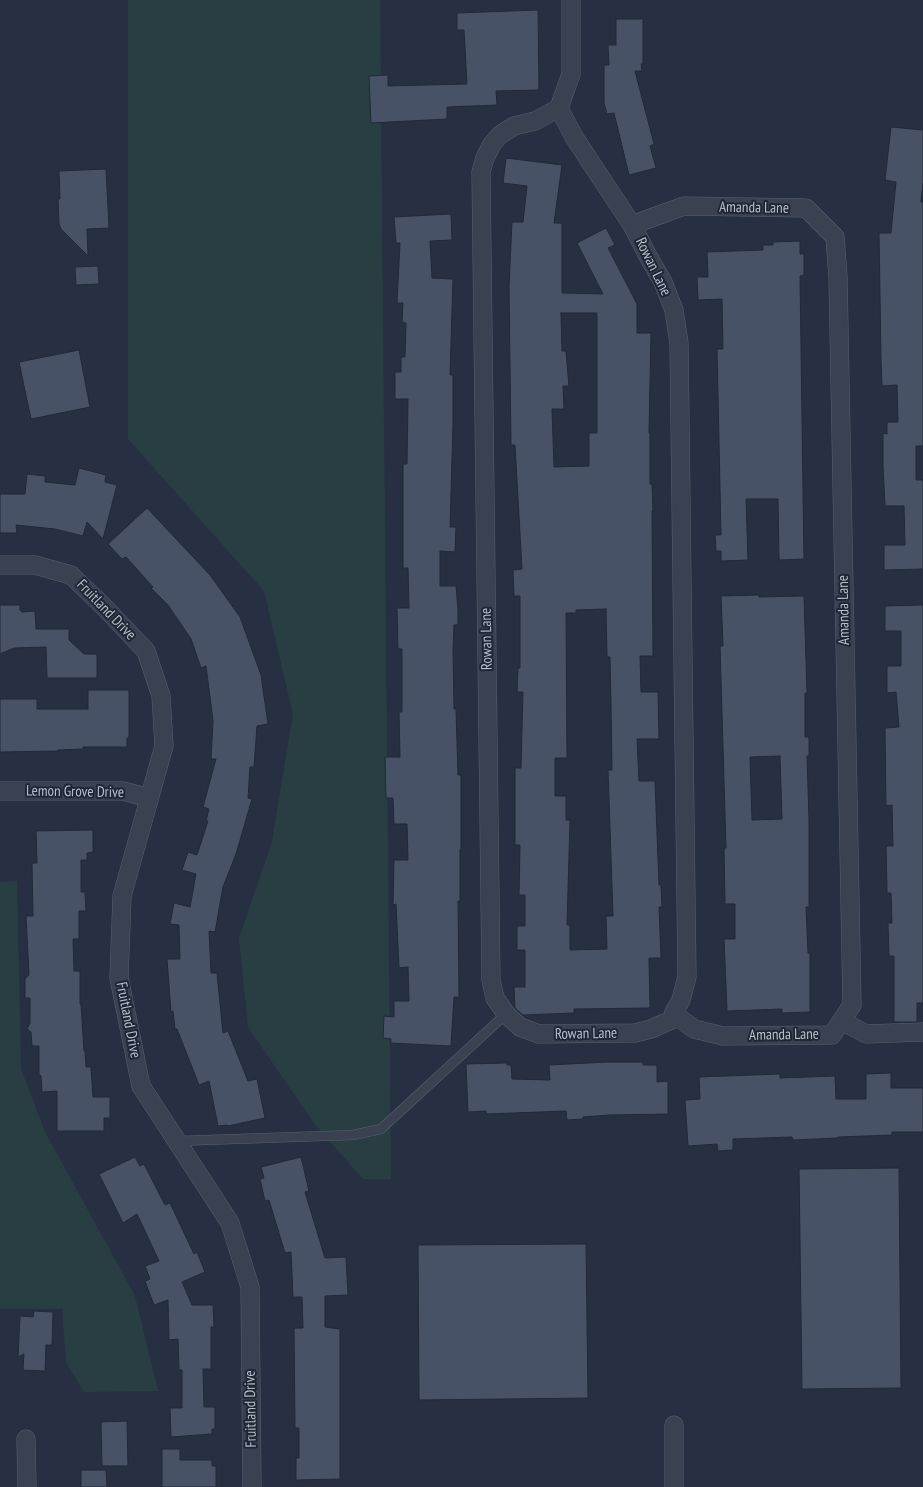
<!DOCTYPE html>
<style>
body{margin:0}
canvas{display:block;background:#263042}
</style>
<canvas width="923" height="1487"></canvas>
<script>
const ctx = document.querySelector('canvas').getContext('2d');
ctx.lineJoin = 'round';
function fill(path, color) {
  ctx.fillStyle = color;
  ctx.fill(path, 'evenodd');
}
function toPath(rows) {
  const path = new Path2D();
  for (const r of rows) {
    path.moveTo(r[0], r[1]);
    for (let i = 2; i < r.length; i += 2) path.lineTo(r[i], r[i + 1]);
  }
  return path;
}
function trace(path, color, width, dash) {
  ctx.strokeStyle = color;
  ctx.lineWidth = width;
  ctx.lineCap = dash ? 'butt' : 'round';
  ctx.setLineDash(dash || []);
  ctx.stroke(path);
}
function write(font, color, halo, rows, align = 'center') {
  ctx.font = font + ' "PT Sans Narrow",sans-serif';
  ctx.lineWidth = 4;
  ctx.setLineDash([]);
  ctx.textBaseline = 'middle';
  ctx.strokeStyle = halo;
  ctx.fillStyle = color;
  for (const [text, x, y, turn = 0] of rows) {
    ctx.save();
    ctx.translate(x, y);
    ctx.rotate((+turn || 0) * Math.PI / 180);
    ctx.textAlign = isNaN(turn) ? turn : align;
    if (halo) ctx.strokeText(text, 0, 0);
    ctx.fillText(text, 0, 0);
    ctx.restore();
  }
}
fill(toPath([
 [128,0,380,0,391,1179,363,1179,313,1122,248,1027,239,938,272,842,293,714,264,591,128,439],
 [17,881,21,1069,45,1132,135,1296,158,1391,84,1392,66,1362,62,1309,0,1309,0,882]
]), '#283e43');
const building = toPath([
 [538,10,539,90,496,91,497,105,447,107,447,119,371,123,369,76,388,75,388,86,467,84,464,30,457,30,457,13,538,10],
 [616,19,643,19,643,64,641,64,642,71,635,71,654,144,650,146,656,168,629,175,614,113,607,114,604,103,604,65,609,65,608,45,616,45,616,19],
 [891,127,923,130,923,182,921,202,923,202,923,446,916,446,916,480,923,480,923,569,884,570,884,545,905,545,904,506,885,506,883,466,883,433,887,434,887,422,898,422,897,385,882,386,881,360,879,233,891,233,896,182,885,180,891,127],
 [506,158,562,165,554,223,562,223,562,293,603,294,577,243,606,228,615,245,608,248,637,304,637,333,651,333,649,433,650,433,650,484,652,484,653,511,652,511,653,656,640,656,641,692,658,692,659,739,637,739,639,781,655,781,659,885,661,885,662,907,659,907,661,958,649,958,650,1008,574,1009,574,1013,523,1015,515,1008,514,987,525,987,525,950,517,950,517,926,525,926,525,895,519,895,520,845,515,845,515,768,521,768,523,692,517,692,518,668,520,668,520,596,514,596,513,570,522,569,515,445,511,445,509,286,512,222,523,222,527,186,503,183,506,158],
 [561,313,597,313,597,433,589,433,589,466,554,467,552,409,564,409,563,386,569,386,566,351,562,351,561,313],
 [606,609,607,657,610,657,611,705,612,770,608,770,613,916,606,916,607,949,570,950,570,925,567,925,570,820,566,820,566,796,555,796,555,758,567,758,566,613,576,613,576,610,606,609],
 [106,169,109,228,87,229,88,256,61,229,59,224,58,199,60,199,59,171,106,169],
 [451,214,452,240,430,241,432,278,453,279,450,375,453,375,453,425,450,527,456,527,455,552,440,551,440,586,456,586,458,610,458,625,454,625,453,649,454,709,456,709,458,775,461,775,461,849,460,849,460,901,458,901,459,997,454,997,451,1046,391,1043,391,1039,383,1038,384,1016,394,1017,394,1001,409,1001,408,967,399,968,396,904,393,905,394,860,408,860,407,824,394,824,393,798,386,798,385,757,400,757,399,712,402,712,402,649,398,649,397,608,409,608,408,568,403,568,403,464,407,464,408,399,395,399,395,372,401,372,401,357,405,357,406,323,402,322,403,303,397,303,400,243,396,243,394,217,451,214],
 [800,241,800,254,804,254,804,275,800,276,804,559,779,560,778,499,746,499,748,560,721,561,721,551,716,551,715,535,721,535,717,349,723,349,722,299,698,300,697,277,708,277,707,252,763,250,763,245,773,245,773,242,800,241],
 [98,266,99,284,76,285,75,267,98,266],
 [79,350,90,407,31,419,19,362,79,350],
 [79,468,106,475,105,482,117,485,103,539,87,522,83,536,55,529,16,525,17,533,0,533,0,494,25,494,27,474,45,476,45,482,75,485,79,468],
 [147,508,210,575,240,617,261,675,268,724,257,726,254,767,250,767,248,798,252,799,236,854,223,887,215,932,209,931,211,973,217,973,223,1033,228,1031,248,1081,257,1079,265,1118,228,1126,227,1125,218,1126,209,1081,199,1085,177,1029,175,1029,173,1011,171,1012,167,959,180,959,179,925,170,924,174,903,190,907,196,874,182,870,188,852,197,855,208,821,206,821,209,809,203,807,216,759,211,759,213,721,206,666,201,668,191,639,168,605,151,588,153,587,126,557,122,559,108,544,147,508],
 [759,595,759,597,804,596,807,693,805,693,805,737,809,737,809,756,807,756,809,820,809,907,806,907,808,953,810,953,810,1012,782,1013,782,1009,727,1011,724,939,735,939,735,904,725,904,724,848,726,848,720,646,723,646,721,596,759,595],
 [780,756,782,819,752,820,750,757,780,756],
 [0,605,20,605,20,610,22,612,35,611,36,629,69,629,69,640,84,654,97,654,97,678,47,678,46,647,14,648,0,654,0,605],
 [923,605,923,1003,917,1003,917,1022,894,1022,894,956,889,956,888,923,892,923,891,893,887,893,886,846,893,846,892,805,886,806,885,728,899,727,896,692,887,693,887,666,901,666,901,631,885,631,885,606,923,605],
 [88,690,129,690,129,738,127,738,127,747,83,747,83,749,58,750,58,751,0,752,0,699,37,699,37,709,88,709,88,690],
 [93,830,93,852,87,853,87,860,81,860,81,892,85,892,86,911,79,911,79,939,73,939,74,971,80,971,80,1004,81,1004,84,1051,85,1051,86,1067,91,1067,93,1097,110,1097,110,1118,104,1118,104,1131,57,1131,57,1091,42,1092,41,1076,39,1074,39,1046,32,1046,31,1032,27,1029,30,1023,30,998,25,998,25,979,29,975,26,916,33,916,32,863,37,863,36,831,93,830],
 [608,1062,643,1062,643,1065,657,1065,657,1082,668,1081,668,1114,609,1115,583,1117,583,1119,567,1120,566,1111,486,1114,486,1111,468,1112,466,1064,507,1063,507,1065,511,1065,512,1079,550,1080,549,1065,608,1062],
 [891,1073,891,1088,923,1088,923,1132,892,1132,892,1135,838,1137,838,1138,793,1140,792,1137,733,1139,733,1150,718,1151,717,1144,688,1146,685,1100,700,1099,699,1077,780,1074,780,1078,835,1076,836,1099,866,1099,866,1074,891,1073],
 [135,1157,140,1166,144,1164,165,1205,170,1203,194,1254,197,1252,205,1272,182,1282,192,1305,213,1305,214,1327,211,1327,211,1369,203,1369,204,1407,215,1407,215,1429,212,1429,212,1434,171,1437,170,1408,182,1408,182,1370,179,1370,178,1339,169,1340,168,1300,154,1305,145,1281,150,1279,145,1266,159,1261,137,1214,123,1223,99,1174,135,1157],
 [301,1157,309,1191,305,1192,325,1258,346,1257,348,1295,325,1296,325,1327,340,1329,340,1479,296,1480,296,1458,299,1458,299,1428,295,1428,294,1328,303,1328,302,1297,293,1297,291,1252,285,1253,269,1200,265,1201,260,1179,264,1178,261,1167,301,1157],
 [899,1168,901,1388,802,1389,799,1169,899,1168],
 [586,1244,588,1398,419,1400,418,1245,586,1244],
 [34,1311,53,1312,52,1345,46,1345,45,1371,23,1370,24,1354,18,1357,20,1316,33,1317,34,1311],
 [127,1421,128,1466,102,1466,101,1422,127,1421],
 [162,1449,180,1449,180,1460,212,1460,212,1466,216,1466,216,1487,162,1487,162,1449],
 [81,1470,106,1470,107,1487,81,1487,81,1470]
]);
fill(building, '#475266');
trace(building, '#212939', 1);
const lane = toPath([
 [177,1141,353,1135,381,1129,506,1014]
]);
const street = toPath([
 [571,0,571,74,559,108,535,121,514,126,500,135,492,144,485,158,481,172,491,980,495,998,506,1014,520,1027,539,1034,635,1033,651,1029,678,1017],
 [559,108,574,137,632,225,649,258,663,282,674,310,679,343,687,977,681,1000,674,1012,678,1017,694,1029,723,1036,832,1035,852,1005,838,277,835,237,806,208,684,206,632,225],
 [0,565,35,565,71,575,106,609,146,651,161,696,164,746,122,896,119,978,141,1086,230,1223,250,1287,252,1487],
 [0,791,123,791,149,798],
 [842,1021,866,1034,923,1032],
 [674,1425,674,1487],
 [26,1439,27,1487]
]);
trace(lane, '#58606f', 10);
trace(street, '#58606f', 19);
trace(lane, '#3a4251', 9);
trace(street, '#3a4251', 18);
write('15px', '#b7becb', '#1f2737', [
 ["Amanda Lane",754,208,1],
 ["Rowan Lane",653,267,64],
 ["Fruitland Drive",106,610,46],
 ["Amanda Lane",844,610,-91],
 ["Rowan Lane",487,639,-91],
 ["Lemon Grove Drive",75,792,1],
 ["Fruitland Drive",128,1020,79],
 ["Rowan Lane",586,1034,-1],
 ["Amanda Lane",784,1035,-1],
 ["Fruitland Drive",251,1409,-91]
]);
</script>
